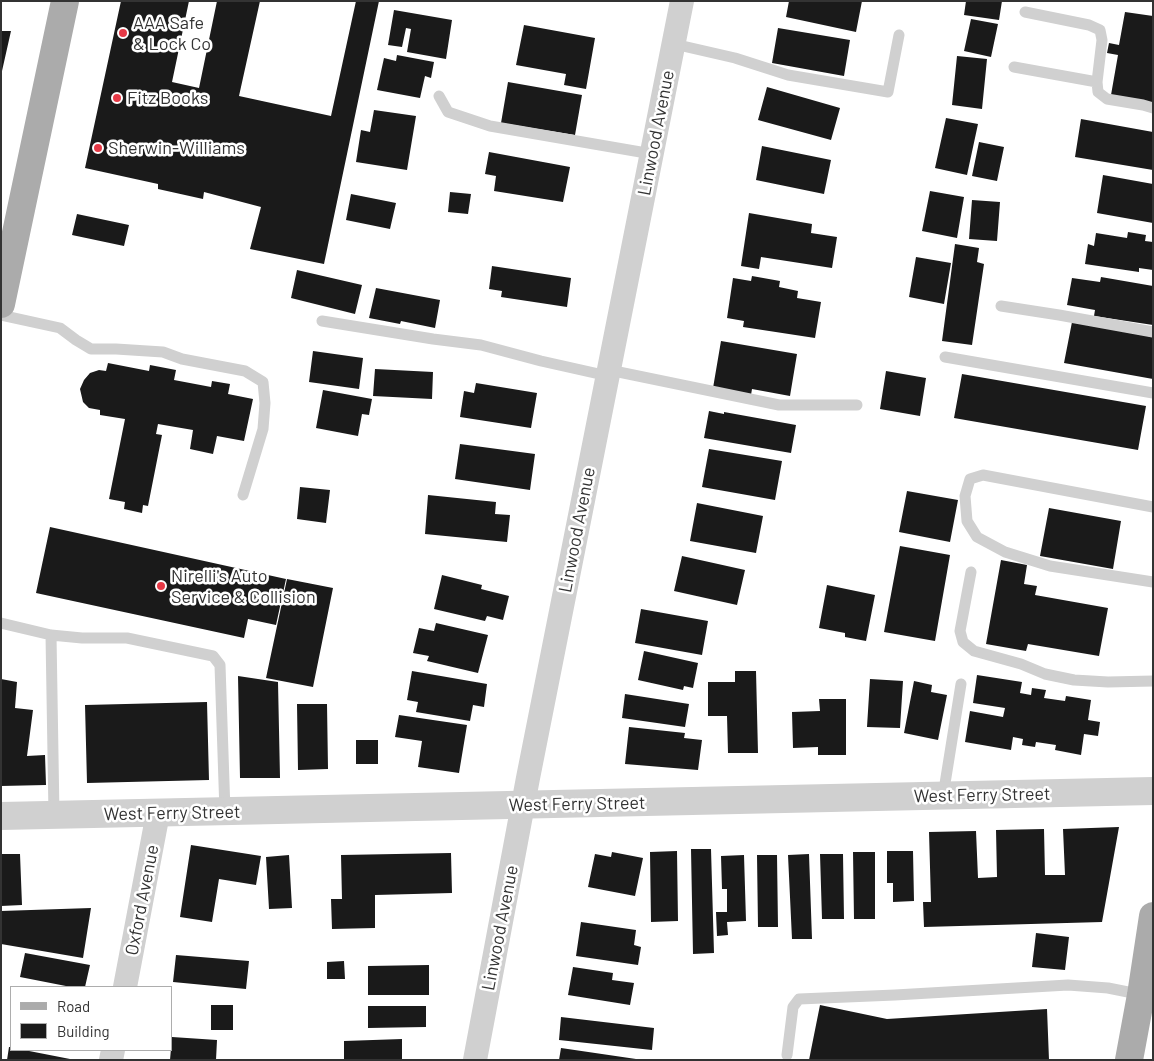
<!DOCTYPE html>
<style>
body{margin:0}
#map{position:relative;width:1154px;height:1061px;overflow:hidden;background:#fff;font-family:Barlow,sans-serif}
canvas{display:block}
.frame{position:absolute;inset:0;border:2px solid #333;pointer-events:none}
.legend{position:absolute;left:10px;top:986px;width:162px;height:65px;box-sizing:border-box;background:#fff;border:1px solid #adadad;margin:0;padding:6px 9px;list-style:none;font-size:15px;color:#333}
.legend li{display:flex;align-items:center;gap:10px;height:25px}
.legend b{width:25px;border:1px solid #adadad}
</style>
<div id="map">
<canvas width="1154" height="1061"></canvas>
<div class="frame"></div>
<ul class="legend">
<li><b style="height:6px;background:#ababab"></b>Road</li>
<li><b style="height:14px;background:#1a1a1a"></b>Building</li>
</ul>
</div>
<script>
const ctx = document.querySelector('canvas').getContext('2d');
ctx.lineJoin = 'round';
function fill(path, color) {
  ctx.fillStyle = color;
  ctx.fill(path, 'evenodd');
}
function toPath(rows) {
  const path = new Path2D();
  for (const r of rows) {
    path.moveTo(r[0], r[1]);
    for (let i = 2; i < r.length; i += 2) path.lineTo(r[i], r[i + 1]);
  }
  return path;
}
function trace(path, color, width, dash) {
  ctx.strokeStyle = color;
  ctx.lineWidth = width;
  ctx.lineCap = dash ? 'butt' : 'round';
  ctx.setLineDash(dash || []);
  ctx.stroke(path);
}
function write(font, color, halo, rows, align = 'center') {
  ctx.font = font + ' Barlow,sans-serif';
  ctx.lineWidth = 5;
  ctx.setLineDash([]);
  ctx.textBaseline = 'middle';
  ctx.strokeStyle = halo;
  ctx.fillStyle = color;
  for (const [text, x, y, turn = 0] of rows) {
    ctx.save();
    ctx.translate(x, y);
    ctx.rotate((+turn || 0) * Math.PI / 180);
    ctx.textAlign = isNaN(turn) ? turn : align;
    if (halo) ctx.strokeText(text, 0, 0);
    ctx.fillText(text, 0, 0);
    ctx.restore();
  }
}
fill(toPath([
 [121,1,189,1,172,82,199,88,217,1,260,1,239,96,331,116,356,1,379,1,324,264,250,249,261,207,204,192,203,199,158,189,158,184,85,168],
 [789,1,862,1,856,32,786,17],
 [966,1,1002,1,999,20,964,15],
 [394,10,452,20,446,59,407,52,411,29,406,28,402,47,388,45],
 [1125,12,1153,16,1153,103,1111,95,1118,55,1107,53,1109,43,1119,45],
 [971,19,998,24,991,57,964,51],
 [524,25,595,38,586,89,564,85,566,74,516,65],
 [778,28,850,40,844,76,772,63],
 [1,31,11,31,2,71,1,71],
 [397,55,434,62,431,78,425,76,420,98,377,90,384,58,396,61],
 [957,56,987,59,982,109,952,105],
 [508,82,582,95,575,135,501,123],
 [767,87,840,108,831,140,758,120],
 [374,110,416,116,407,170,356,162,361,130,370,132],
 [946,118,978,124,967,175,935,168],
 [1081,119,1153,132,1153,170,1075,157],
 [979,142,1004,147,997,181,972,176],
 [762,146,831,160,824,194,756,180],
 [489,152,570,167,563,202,494,191,496,176,485,174],
 [1103,175,1153,184,1153,223,1097,213],
 [930,191,964,197,957,238,922,231],
 [450,192,471,194,468,214,448,212],
 [351,194,396,203,390,229,346,220],
 [972,200,1000,202,997,241,969,239],
 [749,213,812,224,811,233,837,237,832,268,761,257,759,269,741,266],
 [77,214,129,225,124,246,72,235],
 [1128,232,1146,235,1145,241,1153,242,1153,270,1139,268,1139,272,1085,264,1088,244,1094,246,1096,233,1127,238],
 [955,244,979,248,977,262,984,264,972,345,942,341],
 [916,257,951,263,944,304,909,297],
 [492,266,571,278,567,307,501,297,502,291,489,289],
 [297,270,362,285,355,314,291,298],
 [752,276,780,281,779,287,798,291,797,298,821,302,815,338,743,327,744,321,727,318,733,278,751,281],
 [1101,277,1153,286,1153,325,1094,316,1095,310,1067,305,1072,278,1100,282],
 [376,288,440,300,435,328,401,321,400,324,369,318],
 [1072,322,1153,337,1153,379,1064,363],
 [721,341,797,354,790,396,752,389,751,395,713,388],
 [313,351,363,358,359,389,309,382],
 [108,363,149,371,150,365,176,370,174,380,211,387,212,381,230,384,228,394,253,399,244,441,217,436,213,454,190,449,193,430,158,424,156,434,162,435,148,506,143,505,142,513,124,509,125,502,109,499,125,419,100,415,100,410,89,408,83,402,80,389,84,380,90,373,99,370,106,371],
 [375,369,433,372,432,399,373,396],
 [886,371,926,378,920,416,880,409],
 [962,374,1146,406,1138,450,954,418],
 [476,383,537,393,531,428,460,417,464,391,474,393],
 [323,390,372,399,369,415,362,414,358,436,316,428],
 [709,411,724,414,724,412,796,425,791,453,704,438],
 [460,444,535,454,530,490,455,479],
 [709,449,782,461,775,500,702,487],
 [300,487,330,490,326,523,297,519],
 [907,491,958,500,950,542,899,532],
 [428,495,496,502,495,514,510,515,507,542,425,534],
 [697,503,763,516,756,553,690,541],
 [1049,508,1121,521,1113,569,1040,556],
 [50,527,286,579,276,625,248,619,244,638,36,593],
 [900,546,950,555,935,641,884,632],
 [682,556,745,570,737,605,674,591],
 [1001,560,1027,565,1024,584,1037,586,1035,595,1108,608,1099,656,1028,644,1026,651,986,644],
 [442,575,482,585,481,589,509,596,503,620,487,616,485,621,434,609],
 [287,579,333,588,313,687,266,678],
 [827,585,875,595,866,641,845,637,845,633,819,628],
 [641,609,708,621,702,655,635,643],
 [436,623,488,635,478,673,427,661,429,656,413,653,419,628,434,631],
 [644,651,698,663,693,688,684,686,683,690,638,680],
 [412,671,487,684,484,707,473,705,470,721,416,712,418,702,407,700],
 [735,671,756,671,758,753,728,753,727,716,708,716,708,682,735,682],
 [977,675,1022,682,1020,693,1031,695,1032,688,1046,690,1044,698,1065,701,1066,696,1091,700,1088,720,1100,722,1098,736,1084,734,1081,755,1055,750,1056,745,1036,742,1035,747,1022,745,1023,739,1013,737,1011,750,965,742,970,711,1003,717,1005,708,973,703],
 [238,676,278,682,280,778,240,778],
 [1,679,17,682,15,708,33,710,27,756,45,755,46,785,1,786],
 [870,679,903,681,900,728,867,727],
 [914,681,932,685,931,692,947,695,938,740,904,733],
 [625,694,689,704,685,727,622,718],
 [819,699,846,699,846,755,818,755,818,747,793,748,792,712,820,711],
 [207,702,209,780,87,783,85,705],
 [297,704,327,704,328,769,298,770],
 [399,715,467,725,459,773,418,767,422,741,395,737],
 [629,727,685,733,684,738,702,740,698,770,625,764],
 [356,740,378,740,378,764,356,764],
 [1119,827,1102,922,924,927,923,902,931,902,929,832,976,831,978,878,997,877,996,830,1044,829,1045,875,1065,875,1063,829],
 [191,845,261,856,256,885,219,879,212,922,180,917],
 [691,849,711,849,714,953,693,954],
 [677,851,678,921,651,922,650,852],
 [887,851,913,851,914,901,893,902,893,883,887,883],
 [612,852,643,858,635,896,588,887,595,854,611,857],
 [853,852,875,852,875,919,854,919],
 [451,853,452,893,375,895,375,928,332,929,331,899,342,899,341,855],
 [1,854,20,854,22,905,1,906],
 [809,854,812,939,792,939,788,855],
 [820,854,843,854,844,919,822,919],
 [289,855,292,908,269,909,266,857],
 [744,855,746,921,727,922,728,935,717,936,716,912,727,912,727,889,722,889,721,856],
 [757,855,777,855,778,927,758,927],
 [91,908,83,958,1,944,1,911],
 [581,922,636,930,634,945,641,947,638,965,576,956],
 [1036,933,1069,937,1065,970,1032,967],
 [25,953,90,965,85,987,71,987,20,977],
 [176,955,249,961,246,989,173,982],
 [344,961,345,979,327,979,327,962],
 [429,965,429,995,368,995,368,966],
 [573,967,613,973,612,980,634,983,630,1005,568,995],
 [211,1005,233,1005,233,1030,211,1030],
 [820,1005,887,1019,1047,1009,1049,1060,809,1060],
 [368,1006,426,1006,426,1027,368,1028],
 [561,1017,654,1028,652,1050,559,1040],
 [172,1037,217,1040,216,1060,170,1060],
 [402,1039,402,1060,344,1060,344,1041],
 [9,1047,11,1047,11,1050,24,1050,70,1059,70,1060,7,1060],
 [561,1048,636,1059,636,1060,559,1060]
]), '#1a1a1a');
trace(toPath([
 [1025,12,1089,25,1100,30,1102,40,1097,82,1098,92,1107,99,1143,105,1153,108],
 [674,44,735,58,788,75,888,92,899,35],
 [1014,67,1097,82],
 [439,96,448,112,490,126,652,154],
 [1001,306,1059,315,1153,332],
 [1,315,60,328,76,340,91,349,116,349,163,352,182,359,245,371,263,382,265,403,263,429,243,495],
 [322,321,433,339,481,345,541,361,608,376],
 [945,357,1153,393],
 [609,370,779,405,857,405],
 [1153,507,983,475,970,479,965,496,967,521,977,537,1005,552,1050,566,1153,582],
 [971,572,960,631,963,642,974,651,1021,664,1045,674,1074,680,1108,682,1153,681],
 [1,623,51,635,82,638,127,638,213,656,220,665,225,812],
 [51,635,54,815],
 [943,796,961,684],
 [787,1055,793,1007,799,999,895,995,1068,985,1108,988,1143,995]
]), '#d0d0d0', 11);
trace(toPath([
 [125,987,158,813],
 [111,1060,113,1050],
 [475,1060,528,778,682,1]
]), '#d0d0d0', 24);
trace(toPath([
 [1,816,1153,791]
]), '#d0d0d0', 28);
trace(toPath([
 [1,304,65,1],
 [1129,1060,1141,995,1153,916]
]), '#ababab', 28);
for (const [x, y, r, color] of [
 [123,33,5,"#e63946"],
 [117,98,5,"#e63946"],
 [98,148,5,"#e63946"],
 [161,586,5,"#e63946"]
]) {
  const dot = new Path2D();
  dot.arc(x, y, r, 0, 2 * Math.PI);
  ctx.fillStyle = color;
  ctx.fill(dot);
  trace(dot, '#fff', 2);
}
write('18px', '#333', '#fff', [
 ["AAA Safe",133,23],
 ["& Lock Co",133,44],
 ["Fitz Books",127,98],
 ["Sherwin-Williams",108,148],
 ["Nirelli's Auto",171,576],
 ["Service & Collision",171,597]
], 'left');
write('18px', '#333', '#fff', [
 ["Linwood Avenue",656,133,-79],
 ["Linwood Avenue",577,530,-79],
 ["West Ferry Street",982,795,-1],
 ["West Ferry Street",577,804,-1],
 ["West Ferry Street",172,813,-1],
 ["Oxford Avenue",142,900,-79],
 ["Linwood Avenue",500,928,-79]
]);
</script>
